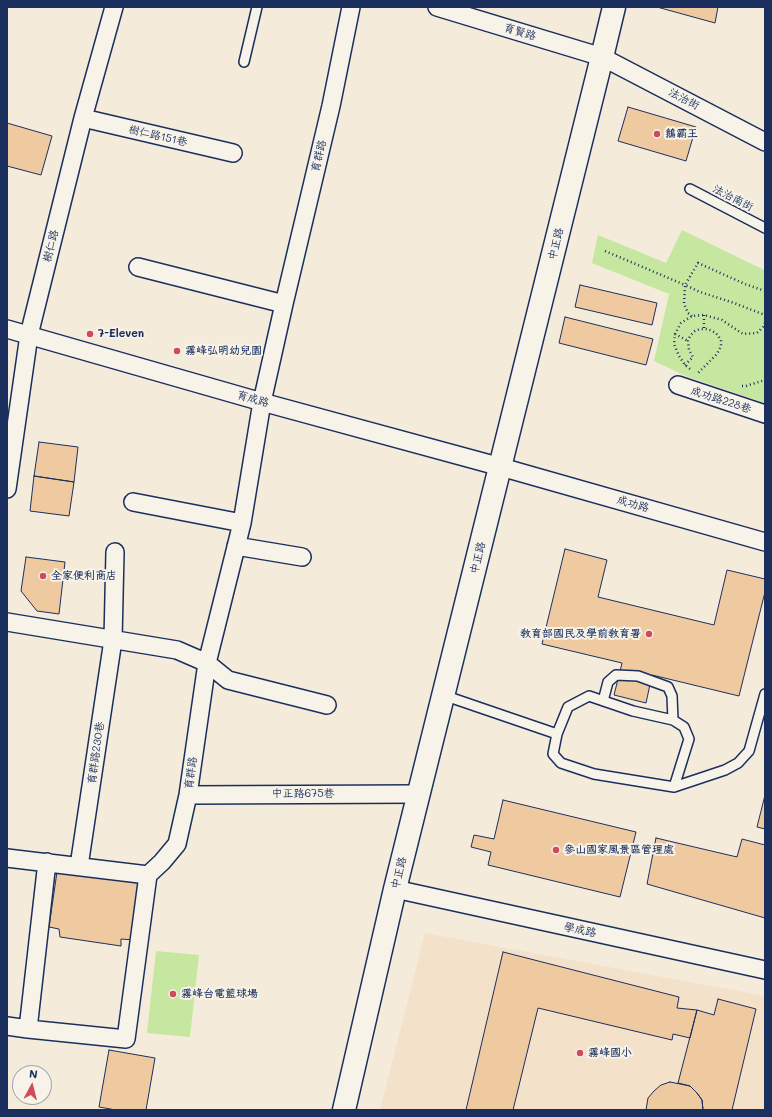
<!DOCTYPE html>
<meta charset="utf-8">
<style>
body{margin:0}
#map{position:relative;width:772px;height:1117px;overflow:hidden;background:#f5ebda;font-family:Mali,sans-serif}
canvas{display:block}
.frame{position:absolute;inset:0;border:8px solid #1b2f5e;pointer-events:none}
.north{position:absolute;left:12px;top:1065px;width:40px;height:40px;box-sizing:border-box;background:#f7f3e8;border:1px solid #9fa5b1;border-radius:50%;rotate:7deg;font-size:11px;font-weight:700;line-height:16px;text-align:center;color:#1b2f5e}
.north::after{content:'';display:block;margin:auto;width:14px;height:18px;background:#d1495b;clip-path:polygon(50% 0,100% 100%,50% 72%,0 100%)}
</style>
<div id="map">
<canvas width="772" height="1117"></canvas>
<div class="frame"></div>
<div class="north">N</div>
</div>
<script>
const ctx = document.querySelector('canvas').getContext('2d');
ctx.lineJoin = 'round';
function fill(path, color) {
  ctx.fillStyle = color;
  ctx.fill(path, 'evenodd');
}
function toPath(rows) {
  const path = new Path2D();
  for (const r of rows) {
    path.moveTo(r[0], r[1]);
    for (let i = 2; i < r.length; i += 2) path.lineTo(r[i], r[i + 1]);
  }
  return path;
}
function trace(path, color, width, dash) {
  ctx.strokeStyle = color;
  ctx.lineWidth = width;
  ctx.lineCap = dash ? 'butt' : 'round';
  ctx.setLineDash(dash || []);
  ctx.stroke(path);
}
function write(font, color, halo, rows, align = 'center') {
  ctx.font = font + ' Mali,"LXGW WenKai TC",sans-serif';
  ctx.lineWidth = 4;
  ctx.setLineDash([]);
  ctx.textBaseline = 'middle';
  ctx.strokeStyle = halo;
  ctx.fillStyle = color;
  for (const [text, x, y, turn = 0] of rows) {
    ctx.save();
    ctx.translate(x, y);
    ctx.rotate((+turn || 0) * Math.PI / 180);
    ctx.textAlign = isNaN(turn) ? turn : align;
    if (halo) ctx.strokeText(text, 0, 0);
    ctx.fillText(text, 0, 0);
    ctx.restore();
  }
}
fill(toPath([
 [425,933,765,996,765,1110,380,1110]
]), '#f3e1c9');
fill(toPath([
 [682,230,764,270,765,268,765,403,688,377,654,361,669,294,592,263,598,235,666,263],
 [156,951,199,955,190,1037,147,1033]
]), '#c5e7a0');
const building = toPath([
 [657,7,718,7,715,23,657,7],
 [628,107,696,127,686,161,618,141,628,107],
 [7,123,52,136,41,175,7,166,7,123],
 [580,285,657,303,652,325,575,307,580,285],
 [565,317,653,339,646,365,559,343,565,317],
 [39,442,78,447,74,482,34,476,39,442],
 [34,476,74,482,69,516,30,511,34,476],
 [565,549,607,560,598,597,714,625,727,570,765,579,765,592,739,696,652,675,646,703,614,695,622,663,542,644,565,549],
 [26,557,65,562,59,614,37,611,21,591,26,557],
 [765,795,765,829,757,827,765,795],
 [503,800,636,832,620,897,488,865,491,852,471,847,474,835,494,839,503,800],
 [656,838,737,857,742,839,765,845,765,918,647,884,656,838],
 [57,872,138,881,134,940,121,939,121,946,60,937,59,929,49,927,57,872],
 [503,952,679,997,677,1008,697,1010,690,1038,673,1034,672,1040,538,1008,513,1110,466,1110,503,952],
 [718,999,756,1009,732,1110,703,1110,702,1100,697,1093,690,1086,678,1083,697,1010,714,1015,718,999],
 [109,1050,155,1058,146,1110,116,1110,99,1107,109,1050],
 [670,1082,690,1086,697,1093,702,1100,703,1110,646,1110,648,1098,654,1091,661,1085,670,1082]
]);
fill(building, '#efcaa0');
trace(building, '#1b2f5e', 1);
const service = toPath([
 [244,62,257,7],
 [690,189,765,228],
 [443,695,557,734,553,754,561,763,594,774,674,787,725,770,738,763,749,751,765,694],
 [603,701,608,682,616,675,638,676,668,687,672,696,673,720],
 [557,734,568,707,589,696,633,711,673,720,684,727,689,739,674,787]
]);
const minor = toPath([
 [437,7,602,57,765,142],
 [83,118,233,153],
 [138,267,284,304],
 [7,329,262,402,501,467,765,542],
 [678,385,765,414],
 [7,489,29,335,83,118,114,7],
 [133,502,242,523],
 [236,546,302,557],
 [7,622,177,650,207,663,228,680,327,705],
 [188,795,418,794],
 [7,858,148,875,162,862,177,844,188,795,207,663,242,523,262,402,284,304,331,106,351,7],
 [79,866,113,640,115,552],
 [395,889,765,970],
 [7,1026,28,1029,126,1039,148,875],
 [28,1029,47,862]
]);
const tertiary = toPath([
 [344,1110,395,889,602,57,614,7]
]);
trace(service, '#1b2f5e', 12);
trace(minor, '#1b2f5e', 20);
trace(tertiary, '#1b2f5e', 25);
trace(toPath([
 [605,251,685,285,684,304,688,313,692,316],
 [765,291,745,284,698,263,685,285,700,292,734,303,765,315],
 [704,315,704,329],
 [675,334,688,341],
 [685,365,693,357,689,350,688,341,690,336,695,331,700,329,708,329,716,333,721,340,721,346,717,354,698,373],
 [690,369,685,365,679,356,674,344,675,334,681,323,692,316,704,315,722,320,743,334,757,333,763,327,765,323],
 [742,386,746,386,765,380]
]), '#1b2f5e', 2.5, [1, 3]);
trace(service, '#f7f3e8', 9);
trace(minor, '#f7f3e8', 17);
trace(tertiary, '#f7f3e8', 22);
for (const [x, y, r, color] of [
 [657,134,4,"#d1495b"],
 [90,334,4,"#d1495b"],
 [177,351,4,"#d1495b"],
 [43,576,4,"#d1495b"],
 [649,634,4,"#d1495b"],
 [556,850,4,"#d1495b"],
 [173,994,4,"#d1495b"],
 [580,1053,4,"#d1495b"]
]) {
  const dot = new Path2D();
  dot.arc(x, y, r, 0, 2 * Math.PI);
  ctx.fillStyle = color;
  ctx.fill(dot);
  trace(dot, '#f7f3e8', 1.5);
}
write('11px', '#1b2f5e', '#f7f3e8', [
 ["育賢路",520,32,17],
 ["法治街",684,99,28],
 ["樹仁路151巷",158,136,13],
 ["育群路",319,156,-77],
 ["法治南街",733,198,27],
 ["中正路",556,244,-76],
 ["樹仁路",51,246,-76],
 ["育成路",253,399,16],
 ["成功路228巷",721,400,18],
 ["成功路",633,504,16],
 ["中正路",478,558,-76],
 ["育群路230巷",96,753,-82],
 ["育群路",191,773,-82],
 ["中正路675巷",303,794],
 ["中正路",399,873,-76],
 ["學成路",580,930,12]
]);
write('bold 11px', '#1b2f5e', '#f7f3e8', [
 ["鵝霸王",665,134],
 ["7-Eleven",98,334],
 ["霧峰弘明幼兒園",185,351],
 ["全家便利商店",51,576],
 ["教育部國民及學前教育署",641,634,"right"],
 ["參山國家風景區管理處",564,850],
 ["霧峰台電籃球場",181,994],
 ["霧峰國小",588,1053]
], 'left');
</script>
